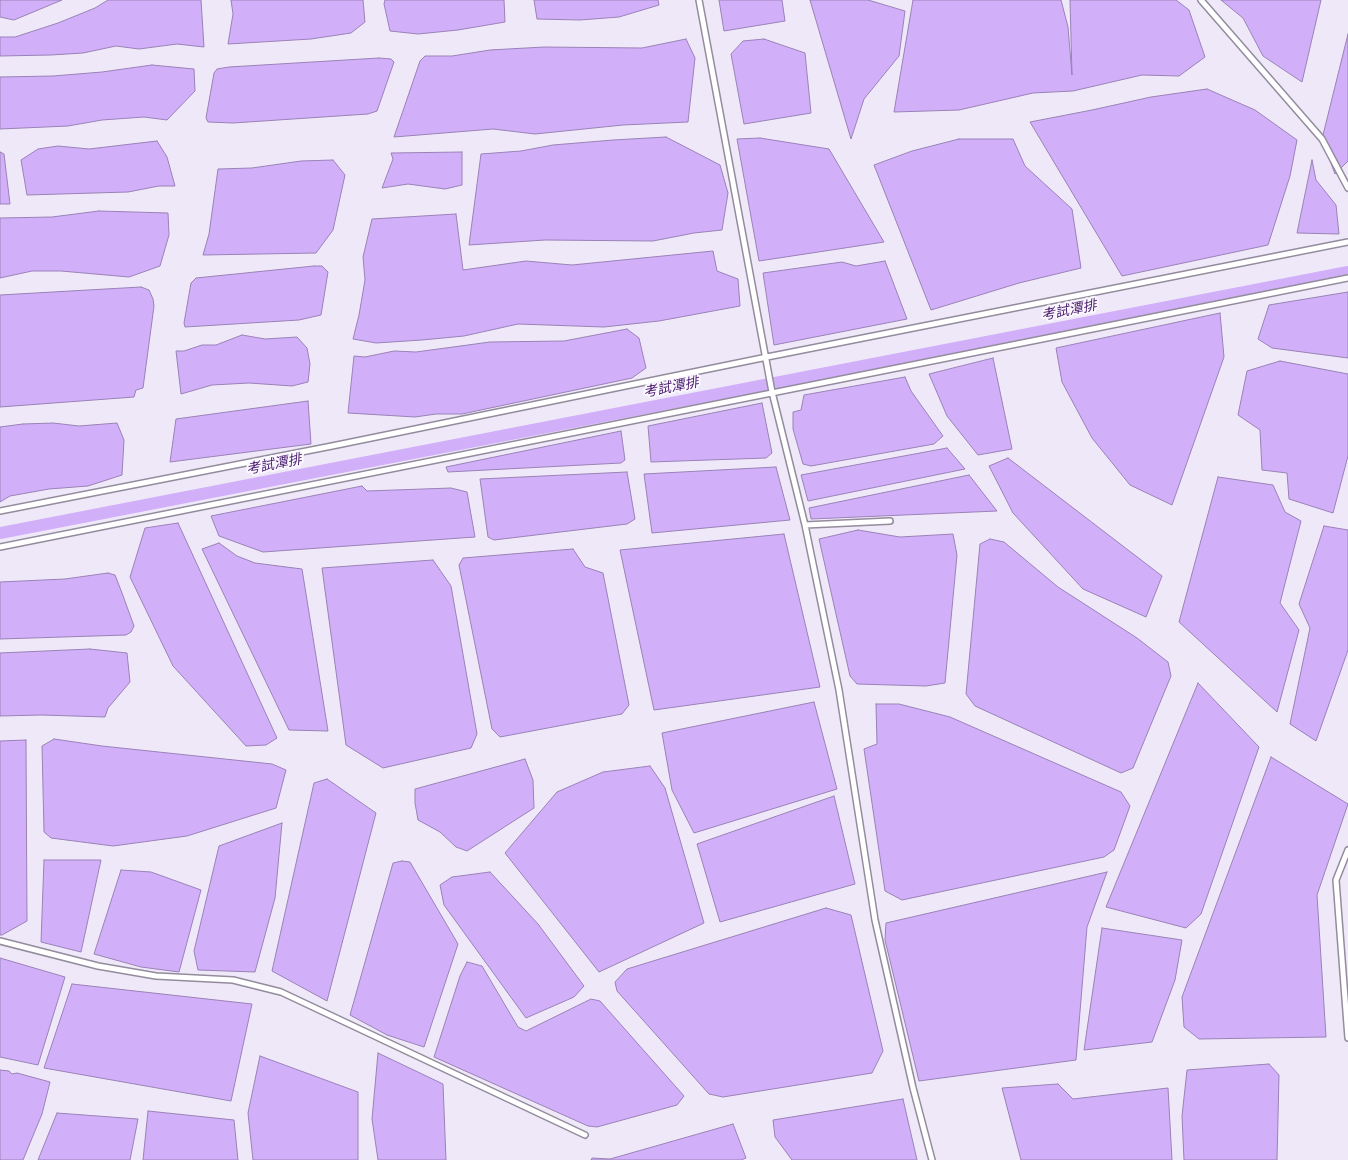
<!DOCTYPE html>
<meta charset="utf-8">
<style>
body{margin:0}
canvas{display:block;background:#efe8f9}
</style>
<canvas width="1348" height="1160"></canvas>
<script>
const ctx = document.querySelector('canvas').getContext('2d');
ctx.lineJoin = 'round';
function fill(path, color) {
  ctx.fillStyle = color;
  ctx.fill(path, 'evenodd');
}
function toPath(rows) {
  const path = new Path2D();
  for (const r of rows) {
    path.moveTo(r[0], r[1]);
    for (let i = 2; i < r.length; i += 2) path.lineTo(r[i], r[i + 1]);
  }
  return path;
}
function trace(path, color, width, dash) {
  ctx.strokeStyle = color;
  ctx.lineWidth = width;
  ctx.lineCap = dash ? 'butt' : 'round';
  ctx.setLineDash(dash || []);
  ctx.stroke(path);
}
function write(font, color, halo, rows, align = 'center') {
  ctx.font = font + ' "DM Sans","Noto Sans TC",sans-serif';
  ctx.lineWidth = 4;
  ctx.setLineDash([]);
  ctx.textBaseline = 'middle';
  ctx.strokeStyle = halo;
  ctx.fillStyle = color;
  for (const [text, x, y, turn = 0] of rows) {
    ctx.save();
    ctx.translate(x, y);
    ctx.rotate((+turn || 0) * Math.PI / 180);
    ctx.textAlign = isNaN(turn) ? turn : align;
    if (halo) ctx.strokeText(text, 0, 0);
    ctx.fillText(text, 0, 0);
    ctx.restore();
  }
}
const water = toPath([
 [0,0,62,0,14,20,0,17,0,0],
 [108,0,201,0,204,47,177,44,139,49,116,46,83,53,51,55,0,56,0,37,15,37,58,23,95,8,108,0],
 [231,0,363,0,365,22,351,33,311,39,228,44,233,14,231,0],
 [385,0,504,0,505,22,458,30,418,34,390,31,384,4,385,0],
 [534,0,658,0,659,5,619,17,580,20,537,19,534,0],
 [719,0,782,0,785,21,724,31,719,0],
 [810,0,868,0,905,11,899,56,864,99,851,139,810,0],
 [913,0,1061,0,1068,27,1072,75,1070,0,1176,0,1189,10,1205,57,1179,76,1142,75,1073,91,1033,93,959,110,894,112,913,0],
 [1221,0,1321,0,1302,82,1263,56,1243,18,1221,0],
 [1348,34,1348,161,1335,174,1322,139,1348,34],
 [686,39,695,58,688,122,623,125,535,134,493,129,394,137,420,61,425,56,452,56,490,50,544,47,642,48,686,39],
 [764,39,805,53,811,113,744,124,731,54,743,41,764,39],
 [379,58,391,59,394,62,377,111,368,114,233,123,208,122,206,118,214,73,217,69,229,67,379,58],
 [152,65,194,69,195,91,167,120,144,117,102,120,68,126,0,129,0,77,53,76,102,72,152,65],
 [1207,89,1255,110,1297,140,1290,176,1268,245,1122,276,1030,122,1092,110,1151,97,1207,89],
 [666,137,720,165,728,193,722,230,694,233,653,241,545,240,469,245,481,154,521,151,553,145,613,140,666,137],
 [760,138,829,149,884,242,759,261,737,139,760,138],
 [959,139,1013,139,1025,166,1072,209,1081,268,1019,283,931,310,874,165,912,151,959,139],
 [157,141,167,157,175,186,159,186,128,192,27,195,21,160,38,149,58,146,89,149,157,141],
 [0,152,4,154,10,204,0,204,0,152],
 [462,152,462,185,445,189,408,184,382,188,393,159,391,153,462,152],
 [333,160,345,175,333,230,316,253,203,255,209,234,218,169,252,168,301,161,333,160],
 [1312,160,1316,180,1336,205,1339,234,1297,233,1312,160],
 [99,211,168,213,169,235,160,266,129,277,61,271,32,271,0,278,0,218,52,217,99,211],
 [456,214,463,270,526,261,572,265,713,251,717,271,738,279,740,306,659,321,604,327,518,324,464,336,422,340,376,343,353,339,359,315,365,280,363,257,372,219,456,214],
 [885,261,907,319,774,345,763,273,842,262,856,266,885,261],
 [314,266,322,266,328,272,321,315,299,320,185,327,184,323,191,283,196,278,314,266],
 [141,287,149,290,153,299,154,306,143,388,136,390,134,397,0,407,0,295,141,287],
 [1348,292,1348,358,1272,348,1258,339,1269,305,1348,292],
 [1220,313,1224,357,1172,505,1130,485,1092,438,1062,382,1056,348,1220,313],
 [627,329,639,338,646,368,632,378,462,414,436,414,415,417,348,413,354,356,365,357,394,351,416,352,490,342,564,341,627,329],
 [242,335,265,339,297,337,307,348,310,364,308,382,292,386,249,383,212,385,181,394,176,351,184,351,202,345,216,345,242,335],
 [993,358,1012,449,978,455,947,416,929,374,993,358],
 [1280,361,1348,374,1348,456,1333,513,1289,499,1287,473,1262,470,1260,430,1238,415,1247,371,1280,361],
 [905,377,911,391,943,436,934,444,811,466,803,464,793,429,793,412,801,410,804,395,905,377],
 [308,401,311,444,170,462,176,419,308,401],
 [762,403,772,453,766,458,651,462,648,426,762,403],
 [23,424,53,423,79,426,117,423,124,440,122,475,88,486,49,489,10,496,0,502,0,427,23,424],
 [621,431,625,460,621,463,448,472,446,467,621,431],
 [947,448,965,469,808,501,801,475,947,448],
 [1008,458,1162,576,1146,617,1083,589,1013,513,989,466,1008,458],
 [776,467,790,520,652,533,644,474,776,467],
 [627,472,635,519,627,524,494,540,488,537,480,479,627,472],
 [969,475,997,511,811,519,809,508,969,475],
 [1218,477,1273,485,1285,512,1301,521,1280,603,1299,630,1277,712,1179,622,1218,477],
 [362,486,367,491,451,488,467,492,475,537,263,552,219,536,211,516,362,486],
 [178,523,277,738,266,745,246,746,173,666,130,577,145,528,178,523],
 [1324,526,1348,530,1348,650,1316,741,1290,724,1310,628,1299,604,1324,526],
 [858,530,900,537,953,534,957,555,945,683,926,686,857,684,850,676,819,539,858,530],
 [784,534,820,687,654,710,620,550,784,534],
 [990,539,1004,542,1058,587,1137,638,1168,662,1171,676,1133,768,1121,773,975,706,966,694,980,544,990,539],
 [219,543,237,556,255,563,302,569,328,731,289,730,202,549,219,543],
 [573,549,585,567,603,573,629,705,622,714,500,737,492,729,459,565,463,558,573,549],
 [433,560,451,586,477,734,471,748,383,768,346,745,322,568,433,560],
 [108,573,115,575,122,593,134,626,131,632,126,635,0,639,0,582,65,579,108,573],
 [90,649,127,653,130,682,108,708,105,717,42,715,0,716,0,653,90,649],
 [1198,683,1259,747,1201,914,1186,928,1106,907,1198,683],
 [814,702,837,789,694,833,672,790,662,733,814,702],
 [876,704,899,704,950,717,1121,792,1130,806,1114,850,1104,857,902,900,885,891,864,749,877,744,876,704],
 [54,739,102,746,272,764,286,770,276,808,187,836,113,846,51,838,44,832,42,746,54,739],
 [26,740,27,921,2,935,0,935,0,741,26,740],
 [1271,757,1348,804,1317,895,1326,1037,1199,1039,1184,1027,1182,997,1271,757],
 [525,759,533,780,534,808,467,851,456,847,440,832,418,820,415,803,415,789,525,759],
 [650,766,665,788,704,923,599,972,505,853,557,792,603,772,650,766],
 [327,779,376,813,327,1001,272,971,314,783,327,779],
 [834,796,855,884,720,922,697,844,834,796],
 [282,823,275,898,255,972,198,970,194,951,219,846,282,823],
 [44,860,101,860,81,952,41,942,44,860],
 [402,861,410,862,458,944,424,1047,387,1035,350,1015,393,863,402,861],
 [121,870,151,872,201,890,179,972,141,967,94,954,121,870],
 [490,872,538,924,584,986,574,997,526,1018,444,905,440,885,452,877,490,872],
 [1107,872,1087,927,1076,1060,919,1081,885,940,886,923,1107,872],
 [826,908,851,915,883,1051,872,1073,723,1097,709,1094,617,991,615,982,627,969,826,908],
 [1102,928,1182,940,1175,980,1152,1042,1084,1050,1102,928],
 [0,958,65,977,38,1065,0,1057,0,958],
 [467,962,482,966,518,1027,526,1031,591,999,600,1001,684,1096,677,1105,597,1127,588,1126,434,1057,460,976,467,962],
 [72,984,252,1004,231,1101,44,1068,72,984],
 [378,1053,443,1084,446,1160,378,1160,372,1119,378,1053],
 [260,1056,358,1092,358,1160,253,1160,248,1113,260,1056],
 [1269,1064,1279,1075,1277,1160,1184,1160,1182,1116,1187,1070,1269,1064],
 [0,1070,9,1071,12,1074,17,1073,50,1082,42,1114,23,1160,0,1160,0,1070],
 [1058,1084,1073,1099,1168,1088,1172,1160,1021,1160,1002,1088,1058,1084],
 [903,1099,917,1160,792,1160,775,1137,773,1120,903,1099],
 [148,1111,234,1120,238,1160,143,1160,148,1111],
 [57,1113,138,1119,130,1160,38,1160,57,1113],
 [733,1124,746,1158,741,1160,591,1160,592,1158,610,1159,733,1124]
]);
fill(water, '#d1b0f9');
trace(water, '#9a82b7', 1);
trace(toPath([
 [0,533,1348,272]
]), '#d1b0f9', 12);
const lane = toPath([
 [699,0,772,392,805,525,839,690,875,920,913,1088,932,1160],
 [1201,0,1322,139,1348,188],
 [0,511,332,446,767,357,1348,242],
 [805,525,890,521],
 [0,547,1348,278],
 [1348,850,1336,880,1348,1038],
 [0,941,98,966,156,976,233,980,281,992,585,1135]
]);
trace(lane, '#938c9c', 8);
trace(lane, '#fff', 5);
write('italic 14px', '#4a1d6f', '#faf7fe', [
 ["考試潭排",1069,311,-11],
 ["考試潭排",671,388,-11],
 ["考試潭排",274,465,-11]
]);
</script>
